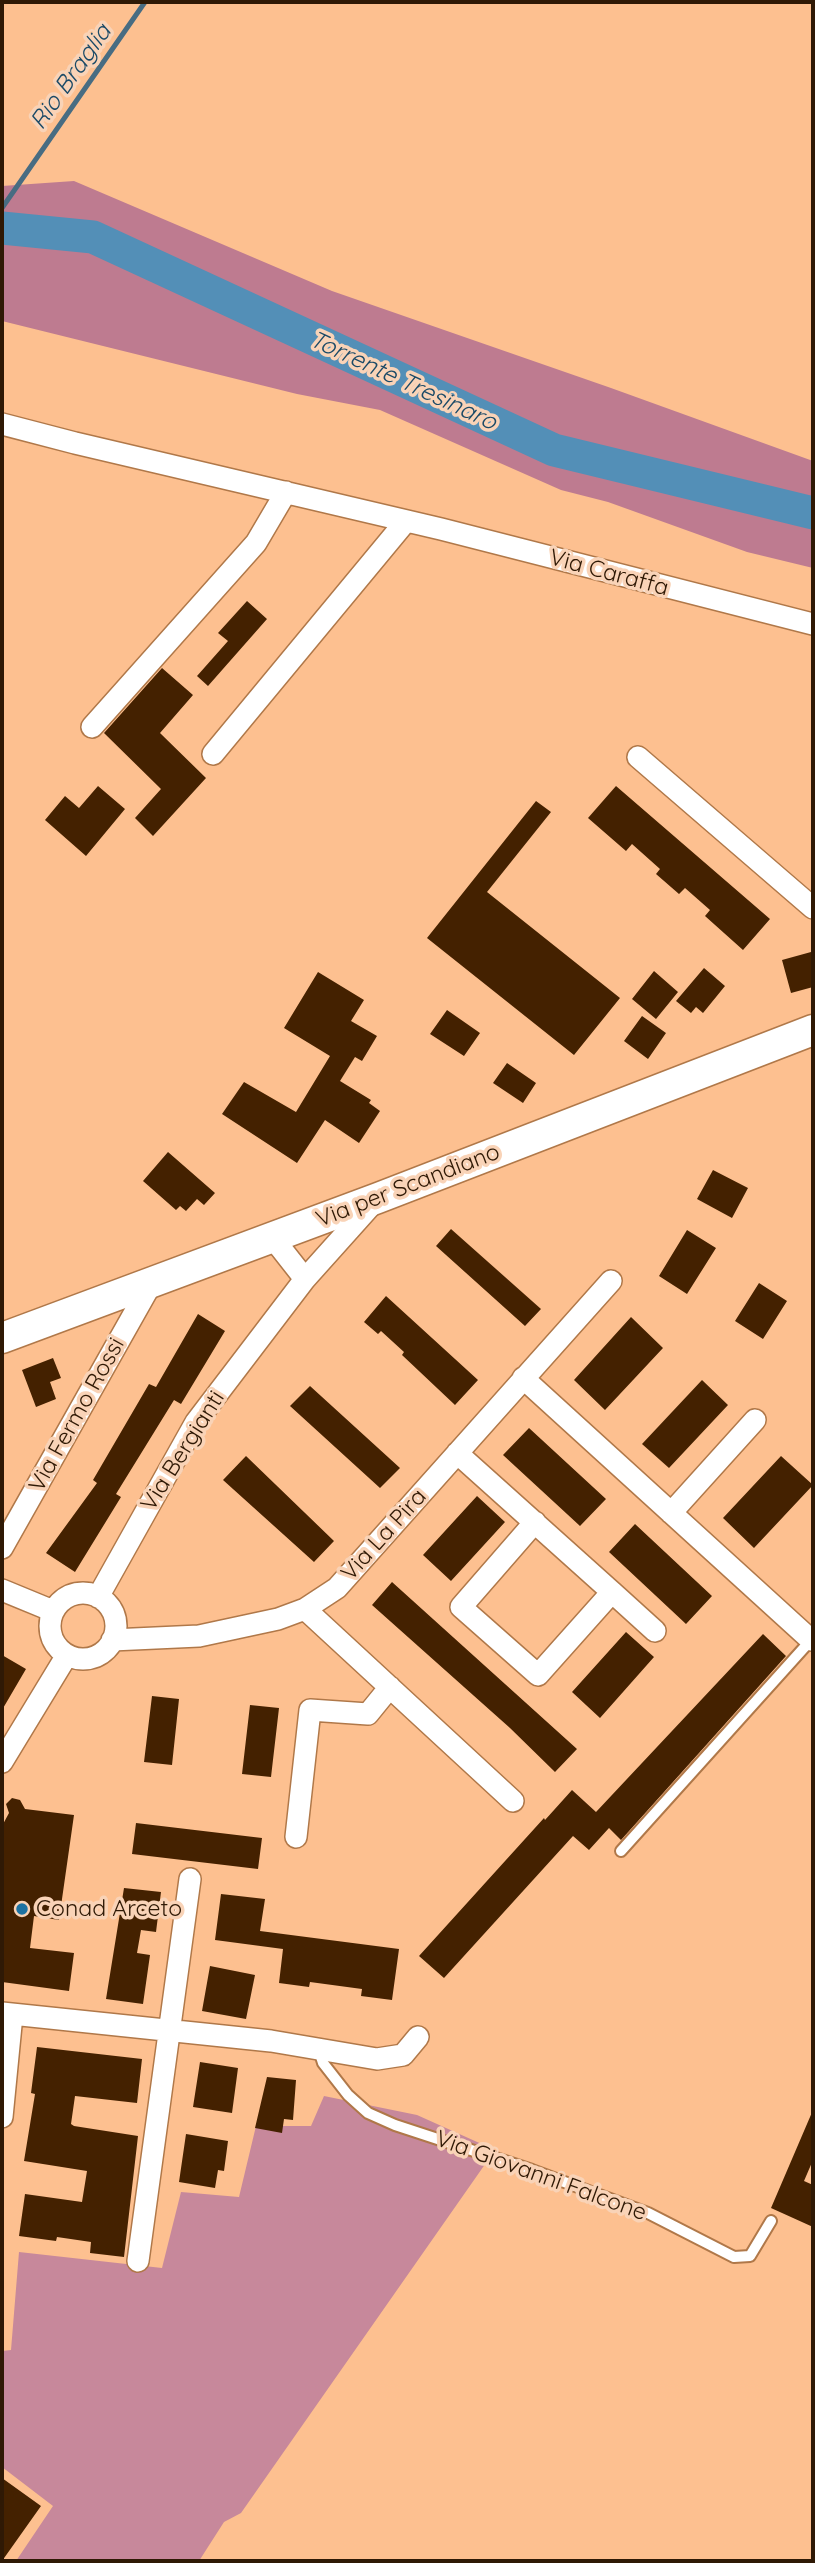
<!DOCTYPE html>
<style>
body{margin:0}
#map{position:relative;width:815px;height:2563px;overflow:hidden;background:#fdc090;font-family:Quicksand,sans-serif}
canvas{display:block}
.frame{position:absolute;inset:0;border:4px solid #2f1905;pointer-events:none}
</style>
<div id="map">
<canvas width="815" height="2563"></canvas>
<div class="frame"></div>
</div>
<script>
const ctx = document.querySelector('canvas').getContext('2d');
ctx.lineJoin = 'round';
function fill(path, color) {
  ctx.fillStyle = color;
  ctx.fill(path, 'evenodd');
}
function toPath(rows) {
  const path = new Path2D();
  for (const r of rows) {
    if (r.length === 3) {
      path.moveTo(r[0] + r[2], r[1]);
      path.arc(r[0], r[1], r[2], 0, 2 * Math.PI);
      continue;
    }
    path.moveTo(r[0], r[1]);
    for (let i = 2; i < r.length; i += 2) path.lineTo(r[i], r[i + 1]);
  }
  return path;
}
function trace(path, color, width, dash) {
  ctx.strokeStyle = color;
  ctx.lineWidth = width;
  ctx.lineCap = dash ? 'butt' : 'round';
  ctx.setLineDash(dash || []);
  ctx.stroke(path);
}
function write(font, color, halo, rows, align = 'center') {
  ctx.font = font + ' Quicksand,sans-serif';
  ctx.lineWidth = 7;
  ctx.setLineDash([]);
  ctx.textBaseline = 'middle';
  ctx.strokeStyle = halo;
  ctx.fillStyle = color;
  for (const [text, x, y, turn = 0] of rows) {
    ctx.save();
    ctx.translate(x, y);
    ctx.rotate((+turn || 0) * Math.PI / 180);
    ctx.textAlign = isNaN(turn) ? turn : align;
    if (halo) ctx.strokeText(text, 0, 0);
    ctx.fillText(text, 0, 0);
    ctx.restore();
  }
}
fill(toPath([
 [324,2096,417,2115,495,2150,241,2513,224,2522,199,2561,16,2561,53,2506,2,2467,2,2351,11,2350,19,2252,162,2268,181,2192,239,2197,256,2126,311,2126]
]), '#c7889b');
fill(toPath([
 [74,181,332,291,611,388,813,461,813,568,747,552,608,502,561,490,380,410,297,394,2,321,2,186]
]), '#be7b90');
trace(toPath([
 [2,208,145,2]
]), '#486c82', 5);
trace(toPath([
 [2,228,93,237,554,450,813,513]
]), '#538fb7', 33);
fill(toPath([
 [247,601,267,619,208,686,197,676,228,641,218,633],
 [162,668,193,695,160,733,206,778,153,836,135,818,161,789,104,733],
 [98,786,125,809,86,856,45,820,65,796,79,808],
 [616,786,770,919,743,950,705,916,710,910,685,888,679,894,656,874,660,869,632,844,626,851,588,818],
 [536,801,551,812,487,892,620,998,574,1055,427,938],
 [811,952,813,987,791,993,782,960],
 [704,968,725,986,703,1013,696,1007,691,1013,676,1001],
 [654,971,678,992,656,1019,632,999],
 [318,972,364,1000,351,1021,377,1036,362,1061,355,1057,340,1081,371,1100,369,1103,380,1111,359,1143,325,1120,297,1163,222,1114,244,1082,296,1112,330,1056,284,1028],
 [447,1010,480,1033,464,1056,430,1034],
 [642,1016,666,1033,648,1059,624,1041],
 [507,1063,536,1083,523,1103,493,1083],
 [168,1152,215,1193,204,1205,197,1199,186,1211,180,1206,176,1210,143,1181],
 [713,1170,748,1188,732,1218,697,1199],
 [451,1229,541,1309,525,1326,436,1246],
 [687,1230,716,1248,687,1294,659,1276],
 [759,1283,787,1301,763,1339,735,1321],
 [386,1296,478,1380,455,1405,402,1355,404,1352,381,1331,378,1334,364,1322],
 [198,1314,225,1331,181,1404,174,1400,116,1494,121,1497,75,1572,46,1553,97,1483,93,1480,149,1384,156,1387],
 [631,1317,663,1348,605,1410,574,1380],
 [53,1358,61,1378,50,1382,56,1399,36,1407,22,1370],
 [702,1380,728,1405,669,1468,642,1444],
 [310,1386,400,1468,380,1488,290,1406],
 [529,1428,606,1499,580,1526,503,1455],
 [246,1456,334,1541,314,1562,223,1480],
 [781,1456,813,1485,754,1548,723,1518],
 [477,1496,505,1522,451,1581,423,1555],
 [635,1524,712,1596,686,1624,609,1552],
 [392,1582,577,1749,555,1772,510,1728,372,1605],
 [626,1632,654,1657,600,1718,572,1692],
 [763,1634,786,1656,621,1840,609,1828,589,1850,573,1836,444,1978,419,1956,544,1818,545,1820,572,1790,596,1812],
 [2,1655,26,1669,2,1710],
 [152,1696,179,1699,172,1765,144,1762],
 [250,1705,279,1708,271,1777,242,1774],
 [12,1798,20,1800,25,1809,74,1815,59,1920,34,1916,30,1948,74,1953,69,1991,2,1982,2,1826,9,1813,6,1804],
 [136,1823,262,1838,258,1869,132,1854],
 [124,1888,161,1892,156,1932,141,1930,137,1953,150,1955,143,2004,106,1999],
 [221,1894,265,1899,260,1931,399,1949,392,2000,361,1996,362,1989,310,1982,309,1987,279,1983,283,1949,215,1940],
 [210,1966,255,1975,246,2019,202,2011],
 [37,2047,142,2059,137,2103,75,2096,71,2124,74,2126,138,2136,124,2257,90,2253,91,2242,57,2237,56,2241,19,2236,25,2194,82,2202,87,2171,24,2161,35,2094,31,2093],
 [200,2062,238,2068,232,2113,193,2107],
 [267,2077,296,2080,293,2120,284,2119,282,2133,255,2128],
 [813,2110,813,2160,804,2181,813,2185,813,2227,771,2208],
 [186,2134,228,2141,224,2171,218,2170,215,2188,179,2182],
 [2,2478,41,2506,2,2561]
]), '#442100');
const lane = toPath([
 [621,1851,811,1640,813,1641],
 [319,2050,323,2063,348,2095,368,2113,395,2125,532,2170,648,2213,734,2257,750,2256,771,2221]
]);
const street = toPath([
 [2,424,75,443,441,529,813,624],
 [92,727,256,543,286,492],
 [213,754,406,521],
 [638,757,813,908],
 [272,1237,305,1279],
 [523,1378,811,1640],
 [457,1453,612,1592,538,1675,461,1607,535,1522],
 [671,1513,755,1420],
 [2,1548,152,1282],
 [2,1590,53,1611],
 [612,1592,655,1631],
 [83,1626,33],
 [98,1597,196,1422,305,1279,374,1202],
 [305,1609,513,1801],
 [112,1640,199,1636,278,1619,305,1609,337,1588,611,1281],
 [2,1762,67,1655],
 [296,1837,310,1710,368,1714,390,1687],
 [2,2013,271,2041,377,2059,403,2055,418,2037],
 [2,2117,12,2015],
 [138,2261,190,1879]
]);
const secondary = toPath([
 [2,1338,378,1198,813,1030]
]);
trace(lane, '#b07849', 14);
trace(street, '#b07849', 24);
trace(secondary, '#b07849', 33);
trace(lane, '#fff', 10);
trace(street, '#fff', 21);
trace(secondary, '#fff', 30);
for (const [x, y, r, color] of [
 [22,1909,7,"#1d72a2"]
]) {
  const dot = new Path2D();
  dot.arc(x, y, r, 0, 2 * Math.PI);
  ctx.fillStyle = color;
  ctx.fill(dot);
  trace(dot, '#f9d3b7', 2.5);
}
write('23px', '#2f1905', '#f9d3b7', [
 ["Via Caraffa",609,573,15],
 ["Via per Scandiano",408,1186,-21],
 ["Via Fermo Rossi",77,1415,-61],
 ["Via Bergianti",183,1451,-58],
 ["Via La Pira",384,1535,-48],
 ["Via Giovanni Falcone",541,2176,20]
]);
write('23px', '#2f1905', '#f9d3b7', [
 ["Conad Arceto",36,1909]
], 'left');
write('italic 24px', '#1b4a67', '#f9d3b7', [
 ["Rio Braglia",71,77,-55],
 ["Torrente Tresinaro",403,381,25]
]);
</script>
